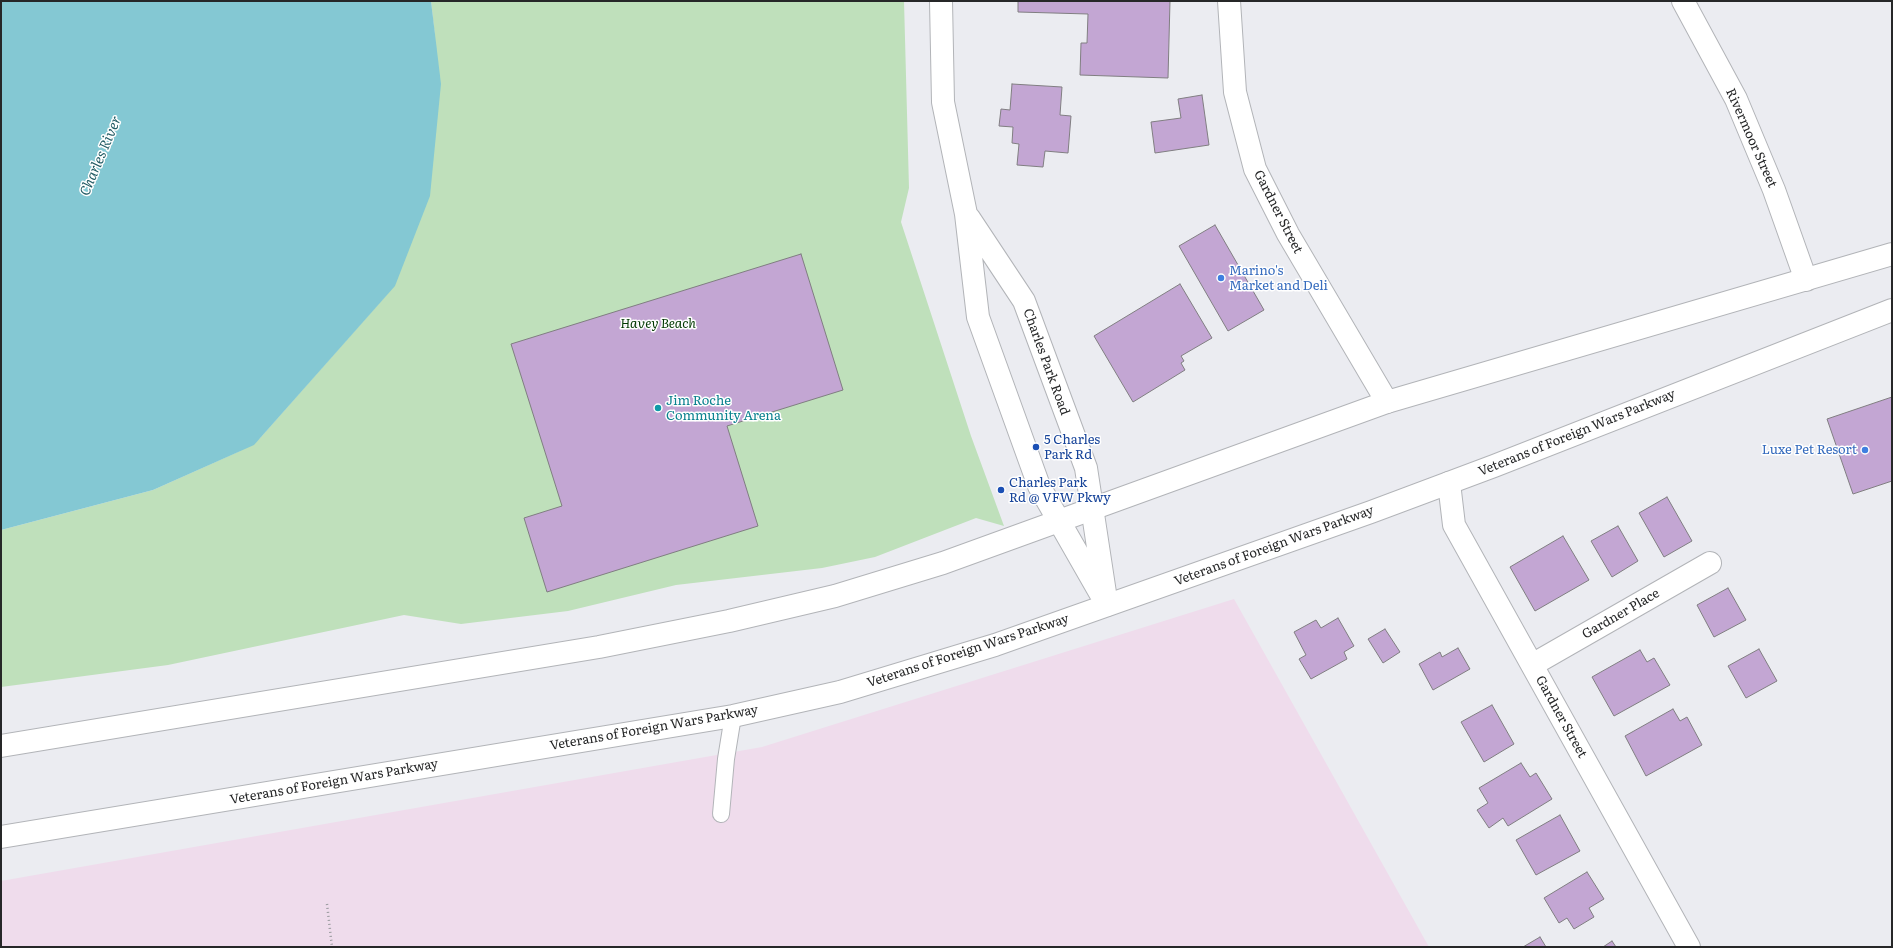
<!DOCTYPE html>
<style>
body{margin:0}
#map{position:relative;width:1893px;height:948px;overflow:hidden;background:#ebecf1;font-family:Literata,serif}
canvas{display:block}
.frame{position:absolute;inset:0;border:2px solid #262728;pointer-events:none}
</style>
<div id="map">
<canvas width="1893" height="948"></canvas>
<div class="frame"></div>
</div>
<script>
const ctx = document.querySelector('canvas').getContext('2d');
ctx.lineJoin = 'round';
function fill(path, color) {
  ctx.fillStyle = color;
  ctx.fill(path, 'evenodd');
}
function toPath(rows) {
  const path = new Path2D();
  for (const r of rows) {
    path.moveTo(r[0], r[1]);
    for (let i = 2; i < r.length; i += 2) path.lineTo(r[i], r[i + 1]);
  }
  return path;
}
function trace(path, color, width, dash) {
  ctx.strokeStyle = color;
  ctx.lineWidth = width;
  ctx.lineCap = dash ? 'butt' : 'round';
  ctx.setLineDash(dash || []);
  ctx.stroke(path);
}
function write(font, color, halo, rows, align = 'center') {
  ctx.font = font + ' Literata,serif';
  ctx.lineWidth = 3;
  ctx.setLineDash([]);
  ctx.textBaseline = 'middle';
  ctx.strokeStyle = halo;
  ctx.fillStyle = color;
  for (const [text, x, y, turn = 0] of rows) {
    ctx.save();
    ctx.translate(x, y);
    ctx.rotate((+turn || 0) * Math.PI / 180);
    ctx.textAlign = isNaN(turn) ? turn : align;
    if (halo) ctx.strokeText(text, 0, 0);
    ctx.fillText(text, 0, 0);
    ctx.restore();
  }
}
fill(toPath([
 [1234,599,1429,947,1,947,1,881,762,747]
]), '#efdcec');
fill(toPath([
 [431,1,904,1,909,188,901,222,971,436,1004,526,976,518,875,557,822,568,676,585,568,611,461,624,404,615,168,665,1,687,1,530,153,490,240,451,260,438,389,292,435,37]
]), '#bfe0bb');
fill(toPath([
 [1,1,431,1,441,84,430,196,395,286,254,445,153,490,1,530]
]), '#84c8d3');
const building = toPath([
 [1018,1,1170,1,1168,78,1080,75,1081,43,1087,43,1088,14,1018,12,1018,1],
 [1012,84,1062,87,1060,115,1071,116,1068,153,1045,151,1043,167,1017,165,1019,144,1012,143,1013,127,999,126,1001,109,1010,110,1012,84],
 [1202,95,1209,145,1155,153,1151,122,1181,118,1178,99,1202,95],
 [1215,225,1264,310,1228,331,1179,246,1215,225],
 [801,254,843,390,727,426,758,526,547,592,524,518,562,506,511,344,801,254],
 [1180,284,1212,338,1181,356,1184,361,1181,363,1185,370,1133,402,1094,336,1180,284],
 [1892,397,1892,481,1853,494,1827,419,1892,397],
 [1667,497,1692,541,1664,557,1639,513,1667,497],
 [1618,526,1638,561,1612,577,1591,541,1618,526],
 [1563,536,1589,580,1535,611,1510,567,1563,536],
 [1728,588,1746,620,1714,637,1697,605,1728,588],
 [1338,618,1354,646,1344,652,1347,659,1311,679,1299,659,1306,655,1294,632,1316,620,1321,628,1338,618],
 [1385,629,1400,652,1383,663,1368,639,1385,629],
 [1458,648,1470,669,1433,690,1419,664,1440,652,1442,657,1458,648],
 [1759,649,1777,681,1746,698,1728,666,1759,649],
 [1640,650,1647,662,1654,658,1670,685,1614,716,1592,677,1640,650],
 [1492,705,1514,744,1484,762,1461,722,1492,705],
 [1673,709,1680,721,1687,717,1702,745,1646,776,1625,736,1673,709],
 [1521,763,1530,777,1536,773,1552,799,1508,826,1503,818,1489,828,1477,810,1488,803,1479,788,1521,763],
 [1560,815,1580,851,1536,875,1516,840,1560,815],
 [1587,872,1604,899,1589,908,1594,917,1574,929,1567,918,1559,923,1544,898,1587,872],
 [1540,937,1546,947,1523,947,1540,937],
 [1612,941,1616,947,1603,947,1612,941]
]);
fill(building, '#c3a6d3');
trace(building, '#807e81', 1);
const service = toPath([
 [721,814,726,759,733,716]
]);
const minor = toPath([
 [941,1,943,102,966,214,978,317,1039,486,1107,605],
 [1229,1,1235,92,1255,169,1288,234,1387,402],
 [1683,1,1736,99,1774,190,1806,280],
 [969,218,1024,301,1086,468,1105,593],
 [1449,483,1454,525,1689,947],
 [1532,665,1710,563]
]);
const trunk = toPath([
 [1,746,599,647,729,621,835,596,943,563,1387,402,1892,254],
 [1,837,733,716,840,692,995,645,1371,512,1494,466,1892,310]
]);
trace(service, '#b2b4b8', 18);
trace(minor, '#b2b4b8', 24);
trace(trunk, '#b2b4b8', 24);
trace(toPath([
 [327,904,332,947]
]), '#9a9b9f', 2.5, [1, 3]);
trace(service, '#fff', 16);
trace(minor, '#fff', 22);
trace(trunk, '#fff', 22);
for (const [x, y, r, color] of [
 [1221,278,4,"#3f7fe0"],
 [658,408,4,"#0f9aa8"],
 [1036,447,4,"#1a4fb4"],
 [1865,450,4,"#3f7fe0"],
 [1001,490,4,"#1a4fb4"]
]) {
  const dot = new Path2D();
  dot.arc(x, y, r, 0, 2 * Math.PI);
  ctx.fillStyle = color;
  ctx.fill(dot);
  trace(dot, '#fff', 1.5);
}
write('13px', '#262728', '#fff', [
 ["Rivermoor Street",1751,138,66],
 ["Gardner Street",1278,212,63],
 ["Charles Park Road",1046,362,70],
 ["Veterans of Foreign Wars Parkway",1577,433,-22],
 ["Veterans of Foreign Wars Parkway",1274,546,-20],
 ["Gardner Place",1621,614,-30],
 ["Veterans of Foreign Wars Parkway",968,651,-18],
 ["Gardner Street",1561,717,61],
 ["Veterans of Foreign Wars Parkway",654,728,-10],
 ["Veterans of Foreign Wars Parkway",334,782,-10]
]);
write('13px', '#366cbe', '#fff', [
 ["Marino's",1229,271],
 ["Market and Deli",1229,286],
 ["Luxe Pet Resort",1857,450,"right"]
], 'left');
write('italic 13px', '#003700', '#fff', [
 ["Havey Beach",658,324]
]);
write('13px', '#0d838f', '#fff', [
 ["Jim Roche",666,401],
 ["Community Arena",666,416]
], 'left');
write('13px', '#164399', '#fff', [
 ["5 Charles",1044,440],
 ["Park Rd",1044,455],
 ["Charles Park",1009,483],
 ["Rd @ VFW Pkwy",1009,498]
], 'left');
write('italic 14px', '#235c65', '#fff', [
 ["Charles River",101,156,-67]
]);
</script>
